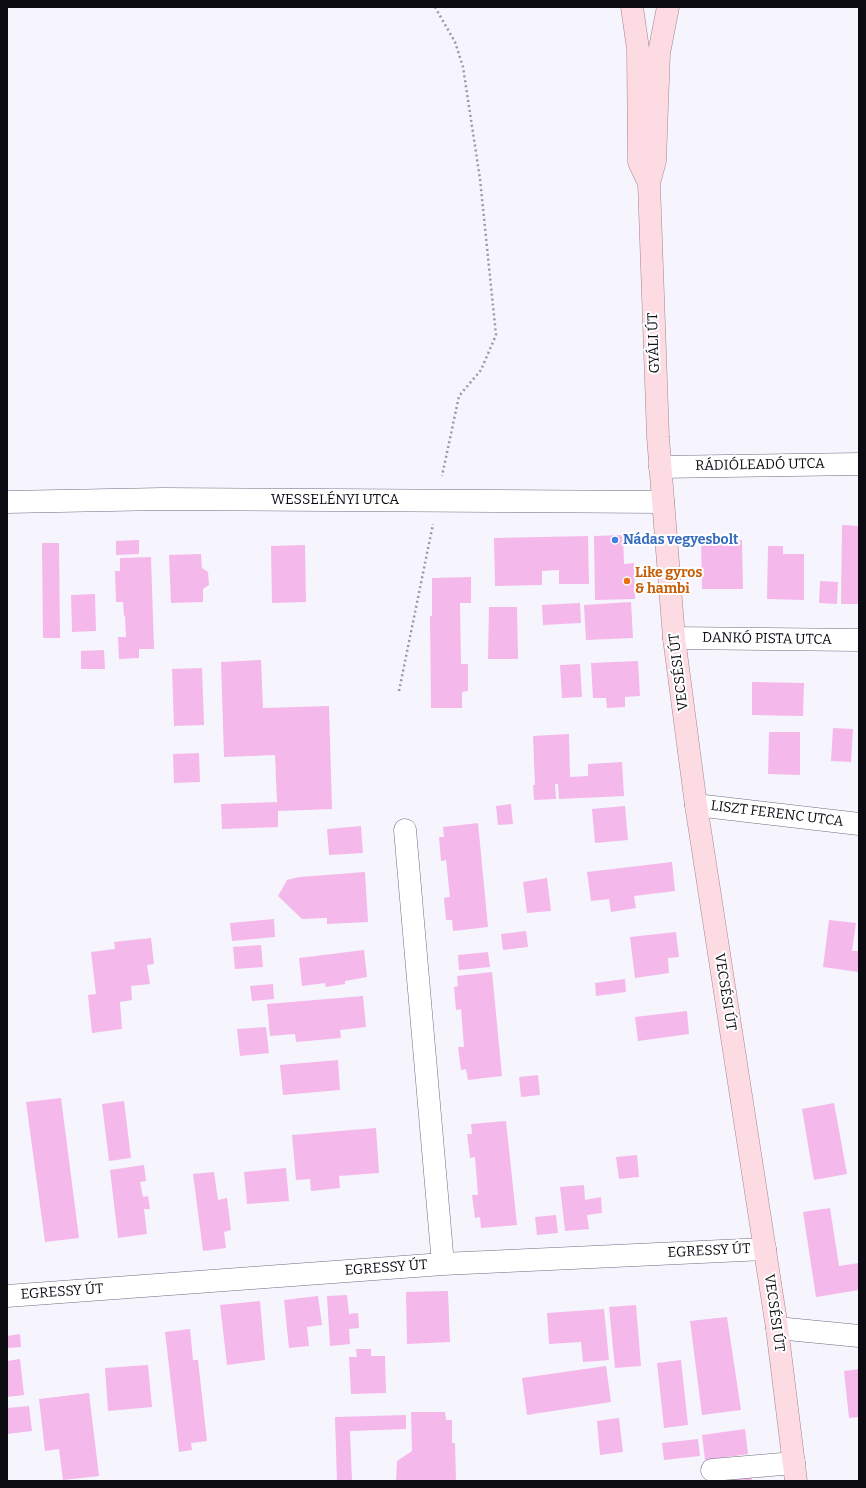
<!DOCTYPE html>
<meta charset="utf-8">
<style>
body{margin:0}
#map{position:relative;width:866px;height:1488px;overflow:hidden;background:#f6f5fe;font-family:Bitter,serif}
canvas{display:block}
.frame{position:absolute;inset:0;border:8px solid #0c0b12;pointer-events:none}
</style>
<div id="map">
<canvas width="866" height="1488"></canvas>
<div class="frame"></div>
</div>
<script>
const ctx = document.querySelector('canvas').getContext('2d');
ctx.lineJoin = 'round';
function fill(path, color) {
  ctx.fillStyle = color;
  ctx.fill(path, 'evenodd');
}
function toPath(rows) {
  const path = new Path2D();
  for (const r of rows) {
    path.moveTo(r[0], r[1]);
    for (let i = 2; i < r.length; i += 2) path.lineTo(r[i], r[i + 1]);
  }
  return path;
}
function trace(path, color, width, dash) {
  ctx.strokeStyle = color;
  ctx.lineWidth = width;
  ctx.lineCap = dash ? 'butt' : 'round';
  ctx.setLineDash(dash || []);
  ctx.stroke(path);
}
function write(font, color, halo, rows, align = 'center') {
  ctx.font = font + ' Bitter,serif';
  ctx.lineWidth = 4;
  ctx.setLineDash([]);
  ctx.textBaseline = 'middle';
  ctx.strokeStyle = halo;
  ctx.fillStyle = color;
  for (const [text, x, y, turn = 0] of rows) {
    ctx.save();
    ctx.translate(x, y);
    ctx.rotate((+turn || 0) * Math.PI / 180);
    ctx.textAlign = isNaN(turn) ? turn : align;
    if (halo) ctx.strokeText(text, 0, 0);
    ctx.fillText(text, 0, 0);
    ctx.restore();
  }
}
fill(toPath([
 [842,525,859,526,859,604,841,604],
 [623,535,624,564,634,563,635,599,595,600,594,536],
 [588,536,589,584,559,584,559,570,542,571,542,585,495,586,494,538],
 [139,540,139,554,116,555,116,541],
 [701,540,742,540,743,589,702,589],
 [42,543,59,543,60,638,43,638],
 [305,545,306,602,272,603,271,546],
 [768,546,783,546,783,554,804,554,804,600,767,599],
 [201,554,202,568,208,572,209,585,203,589,203,602,171,603,169,555],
 [151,557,154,649,139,649,139,658,119,659,118,637,126,637,125,616,124,616,123,602,116,602,115,571,120,571,120,558],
 [471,577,471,603,460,603,461,664,468,664,468,691,462,692,462,708,431,708,430,616,432,616,432,578],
 [820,581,838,582,837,604,819,603],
 [95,594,96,631,72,632,71,595],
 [631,602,633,638,586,640,584,605],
 [580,603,581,623,543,625,542,605],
 [489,607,517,607,518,659,488,659],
 [104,650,105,669,81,669,81,651],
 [261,660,263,708,329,706,332,809,278,811,278,827,222,829,221,804,277,802,275,755,224,757,221,662],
 [638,661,640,696,625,697,625,707,607,708,606,698,593,698,591,663],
 [580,664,582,697,562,698,560,665],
 [202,668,204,725,174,726,172,669],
 [752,682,804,683,803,716,752,715],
 [833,728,853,729,851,762,831,761],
 [769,732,800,732,800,775,768,774],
 [569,734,570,777,588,776,588,764,622,762,624,796,559,799,558,784,555,784,556,799,534,800,533,785,535,785,533,736],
 [199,753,200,782,174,783,173,754],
 [511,804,513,824,498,825,496,806],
 [625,806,628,840,595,843,592,809],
 [478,823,488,927,453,931,452,920,446,920,444,898,450,897,446,860,441,861,439,837,444,837,443,827],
 [361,826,363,853,329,855,327,829],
 [672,862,675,891,634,896,636,908,611,912,609,899,591,901,587,872],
 [365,872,368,922,327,924,327,918,302,919,278,896,287,880,299,877],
 [547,878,551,911,527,913,523,882],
 [274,919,275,937,232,941,230,923],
 [829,920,856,923,852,951,859,951,859,972,823,967],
 [526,931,528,947,503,950,501,934],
 [676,932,679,957,668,958,669,973,635,978,630,937],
 [151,938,154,964,147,965,150,984,131,986,132,1000,120,1002,122,1029,92,1033,88,995,96,994,91,952,115,949,114,942],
 [261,945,263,967,235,969,233,947],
 [364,950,367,977,345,981,345,984,326,987,325,983,302,986,299,958],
 [488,952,490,967,459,970,458,955],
 [492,972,502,1076,468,1080,466,1069,461,1070,458,1047,464,1047,461,1009,456,1010,454,987,458,986,457,976],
 [625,979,626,992,596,996,595,983],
 [273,984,274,999,252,1001,250,986],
 [363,996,366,1027,340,1030,341,1038,296,1042,295,1034,270,1036,267,1004],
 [687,1011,689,1034,638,1041,635,1017],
 [266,1027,269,1053,240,1056,237,1029],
 [338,1060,340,1090,283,1095,280,1065],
 [538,1075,540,1095,521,1097,519,1077],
 [61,1098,79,1238,45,1242,26,1102],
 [124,1101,131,1158,109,1161,102,1104],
 [834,1103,847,1174,814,1180,802,1109],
 [506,1121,517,1225,481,1228,480,1217,475,1218,472,1195,478,1195,475,1157,470,1158,467,1134,472,1134,471,1124],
 [376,1128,379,1173,339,1176,340,1188,311,1191,310,1179,296,1180,292,1135],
 [637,1155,639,1177,619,1179,616,1157],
 [144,1165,146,1181,140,1182,143,1197,148,1196,150,1209,144,1209,147,1234,118,1238,110,1170],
 [286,1168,289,1201,247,1204,244,1172],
 [214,1172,218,1200,227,1198,231,1230,224,1232,226,1248,203,1251,193,1174],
 [584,1185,585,1200,601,1197,602,1213,587,1215,589,1229,565,1231,560,1187],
 [830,1208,839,1266,859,1263,859,1290,816,1297,803,1212],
 [556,1215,558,1233,537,1235,535,1217],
 [448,1291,450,1342,407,1344,406,1292],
 [347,1295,349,1314,358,1313,359,1328,349,1329,350,1344,330,1346,327,1296],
 [318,1296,322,1325,307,1327,309,1346,289,1348,284,1300],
 [260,1301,265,1360,227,1365,220,1305],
 [636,1305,641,1366,615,1368,609,1307],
 [604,1309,609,1360,583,1362,581,1342,549,1344,547,1313],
 [727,1317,741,1410,702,1415,690,1321],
 [190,1329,193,1360,198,1360,207,1441,191,1443,192,1450,179,1452,165,1332],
 [20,1334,21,1347,7,1348,7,1336],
 [356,1349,371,1349,371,1356,385,1356,386,1393,351,1394,349,1357,357,1357],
 [20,1359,24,1395,7,1397,7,1361],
 [681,1360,688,1425,664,1428,657,1363],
 [148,1365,152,1407,108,1411,105,1368],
 [606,1366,611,1402,527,1415,522,1378],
 [859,1369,859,1417,849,1418,844,1371],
 [89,1393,99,1476,63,1480,59,1449,45,1451,39,1399],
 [29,1406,32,1431,7,1434,7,1408],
 [411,1412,445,1412,446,1420,452,1420,452,1443,455,1443,456,1481,396,1481,397,1461,412,1451],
 [406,1415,406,1429,350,1431,352,1481,337,1481,335,1417],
 [619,1418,623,1452,600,1455,597,1421],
 [745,1429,748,1454,705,1460,702,1435],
 [698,1439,700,1456,664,1460,662,1443],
 [751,1474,752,1481,707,1481,718,1478]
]), '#f4b8ea');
const minor = toPath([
 [660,467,859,464],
 [7,502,162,499,663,502],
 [674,638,859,640],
 [696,805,859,824],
 [405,830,443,1264],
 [7,1296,443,1264,765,1249],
 [777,1328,859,1336],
 [712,1470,794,1463]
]);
const major = toPath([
 [632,7,638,49,639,162,649,183],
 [668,7,659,53,655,161,649,183,658,437,674,638,696,805,777,1328,796,1481]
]);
trace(minor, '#6f6d80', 23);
trace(major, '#a7838e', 23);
trace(toPath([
 [435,7,455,42,463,67,480,179,496,335,481,370,459,396,442,476],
 [399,691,433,524]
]), '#9a99a1', 2.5, [2, 3]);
trace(minor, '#fff', 22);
trace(major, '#fcdbe3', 22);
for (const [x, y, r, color] of [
 [615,540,4,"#3f7fe0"],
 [627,581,4,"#e8710a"]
]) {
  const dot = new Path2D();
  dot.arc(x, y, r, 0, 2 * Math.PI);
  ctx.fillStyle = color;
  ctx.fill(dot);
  trace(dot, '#fff', 1.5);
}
write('14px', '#0c0b12', '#fff', [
 ["GYÁLI ÚT",654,343,-92],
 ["RÁDIÓLEADÓ UTCA",760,465,-1],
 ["WESSELÉNYI UTCA",335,500],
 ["DANKÓ PISTA UTCA",767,639,1],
 ["VECSÉSI ÚT",679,672,-97],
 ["LISZT FERENC UTCA",777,814,7],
 ["VECSÉSI ÚT",725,992,81],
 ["EGRESSY ÚT",709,1251,-3],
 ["EGRESSY ÚT",386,1268,-4],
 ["EGRESSY ÚT",62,1292,-4],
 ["VECSÉSI ÚT",774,1313,82]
]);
write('bold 14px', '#366cbe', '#fff', [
 ["Nádas vegyesbolt",623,540]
], 'left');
write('bold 14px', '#c56008', '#fff', [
 ["Like gyros",635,573],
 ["& hambi",635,589]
], 'left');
</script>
